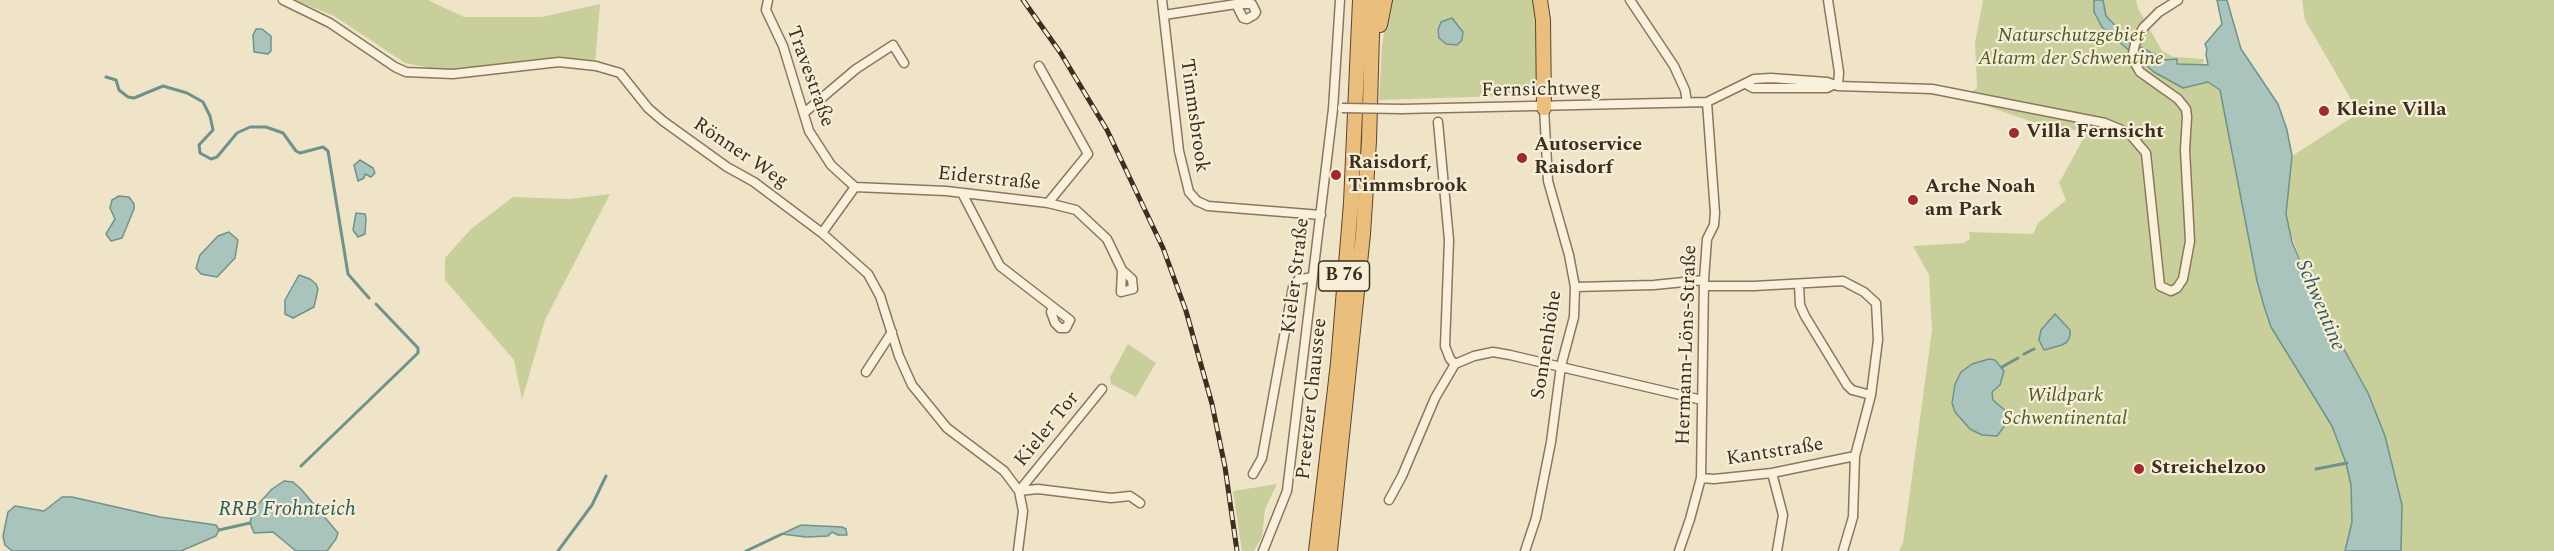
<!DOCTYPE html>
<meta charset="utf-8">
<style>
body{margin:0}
canvas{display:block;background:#f0e4c8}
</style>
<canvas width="2554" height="551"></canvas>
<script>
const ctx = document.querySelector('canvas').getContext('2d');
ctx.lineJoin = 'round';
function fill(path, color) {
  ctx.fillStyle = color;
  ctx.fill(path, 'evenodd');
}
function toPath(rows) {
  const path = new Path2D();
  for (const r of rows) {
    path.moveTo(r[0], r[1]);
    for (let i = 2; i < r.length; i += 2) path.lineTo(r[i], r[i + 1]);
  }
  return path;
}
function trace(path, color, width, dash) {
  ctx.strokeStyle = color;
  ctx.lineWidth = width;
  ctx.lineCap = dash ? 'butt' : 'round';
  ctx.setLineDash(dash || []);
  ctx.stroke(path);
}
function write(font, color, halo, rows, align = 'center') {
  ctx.font = font + ' Spectral,serif';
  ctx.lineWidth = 4.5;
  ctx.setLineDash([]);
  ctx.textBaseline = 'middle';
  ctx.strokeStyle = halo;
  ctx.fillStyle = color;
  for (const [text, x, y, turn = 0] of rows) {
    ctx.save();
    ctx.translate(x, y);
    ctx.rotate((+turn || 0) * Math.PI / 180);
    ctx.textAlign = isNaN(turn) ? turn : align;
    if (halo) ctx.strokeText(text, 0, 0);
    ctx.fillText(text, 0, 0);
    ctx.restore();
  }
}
fill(toPath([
 [294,0,428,0,464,17,542,17,600,4,595,62,558,57,453,69,434,69,405,63,334,16],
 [1389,0,1532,0,1537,18,1537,95,1379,100,1382,46],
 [1983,0,2136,0,2138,8,2162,51,2174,57,2204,59,2203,65,2208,82,2220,90,2257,281,2271,327,2332,426,2346,463,2351,485,2352,522,2345,551,1899,551,1903,543,1932,330,1929,275,1913,246,1963,243,1970,239,1969,232,2033,234,2038,223,2066,200,2059,183,2087,132,2044,126,1978,103,1977,96,1968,94,1977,88,1975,43],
 [2302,0,2554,0,2554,551,2401,551,2402,505,2385,436,2368,393,2317,300,2289,230,2286,214,2292,156,2359,113,2305,20],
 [610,194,545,320,522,400,514,360,445,280,445,258,471,229,513,197,569,199],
 [1128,344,1156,363,1136,397,1111,384,1110,377],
 [1277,484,1265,509,1262,537,1254,551,1242,551,1233,491]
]), '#c9cf9b');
const water = toPath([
 [2094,0,2103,0,2106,16,2131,42,2165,60,2177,59,2177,64,2208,65,2206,54,2207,49,2205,44,2222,24,2217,0,2227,0,2241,49,2278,104,2287,130,2292,156,2286,214,2292,242,2317,300,2368,393,2385,436,2402,505,2401,551,2345,551,2352,522,2351,485,2346,463,2332,426,2271,327,2264,306,2257,281,2220,90,2208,82,2183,88,2154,72,2102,27,2094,12,2094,0],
 [1452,18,1463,32,1462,40,1457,45,1446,44,1439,38,1438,30,1441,22,1452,18],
 [256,29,262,29,271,36,271,51,268,54,254,52,253,35,256,29],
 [360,160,373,168,375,173,371,177,365,174,364,178,358,181,354,165,360,160],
 [119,196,129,197,134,204,134,209,122,238,111,241,106,234,115,219,110,208,112,200,119,196],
 [356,213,365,214,366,219,365,234,358,237,353,230,356,213],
 [229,232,238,240,235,258,217,277,201,274,196,268,200,255,218,236,229,232],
 [299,275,310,279,316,284,318,289,314,307,293,318,285,314,285,300,299,275],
 [2055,314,2070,330,2070,336,2067,342,2062,345,2044,350,2039,340,2041,330,2055,314],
 [1989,359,1995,360,2004,371,2000,385,1992,392,1993,400,2007,412,2009,420,1997,436,1982,435,1970,429,1955,412,1952,403,1955,384,1961,372,1972,364,1989,359],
 [284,481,293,482,301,489,338,533,336,539,327,551,296,551,273,532,254,533,250,523,253,510,272,489,284,481],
 [62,497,72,497,160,517,216,525,219,530,216,536,181,551,12,551,5,545,3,536,8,512,15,506,44,511,62,497],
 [801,525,842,527,846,529,847,535,838,535,832,532,828,536,806,537,782,534,801,525]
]);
fill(water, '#a9c4bc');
trace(water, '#6f938a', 1.5);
trace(toPath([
 [106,77,116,80,119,90,128,97,134,98,163,86,187,93,203,102,210,116,213,130,199,145,200,153,211,159,217,157,237,133,250,127,266,127,283,133,296,151,300,153,323,147,328,151,348,274,369,298],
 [2024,354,2034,349],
 [2002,367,2018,358],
 [301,466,418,353,418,348,376,304],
 [2316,469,2347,463],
 [219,530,250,523],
 [558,551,592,505,606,476],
 [746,551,782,534]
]), '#6f938a', 3);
const minor = toPath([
 [283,0,330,23,395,67,406,72,453,74,559,62,596,66,620,73,648,108,663,121,727,167,754,182,822,233,868,274,880,296,899,356,912,385,947,428,1004,471,1019,491,1023,511,1018,551],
 [768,0,766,10,783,46,809,131,831,165,855,187],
 [1162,0,1179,151,1189,192,1197,201,1208,206,1321,215],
 [1630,0,1674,66,1685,90,1687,102],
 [1828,0,1839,72,1838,86],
 [1164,15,1236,4,1243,18,1247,19,1254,15,1256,12,1252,4,1236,4],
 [1746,84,1753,88,1827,88,1831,86],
 [1402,109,1707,102,1754,79,1771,78,1827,82,1838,86,1932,89,2105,123,2129,133,2146,153,2160,286,2171,291,2177,288,2183,279,2190,241,2185,150,2187,117,2186,109,2178,99,2140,72,2132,58,2135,44,2143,28,2159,12,2178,0],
 [804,113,856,69,893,45,904,63],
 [1438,122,1449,240,1445,346,1450,359,1455,364],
 [962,193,1000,266,1053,307,1051,312,1055,323,1060,328,1066,328,1070,320,1053,307],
 [1048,203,1076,210,1107,239,1122,270,1121,292,1133,289,1132,279,1122,270],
 [822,233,855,187,946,191,1048,203,1088,154,1039,66],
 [1799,284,1800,305,1805,316,1847,385,1852,390,1871,395],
 [1704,286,1754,286,1843,281,1864,292,1876,303,1878,340,1871,395,1855,456,1853,517,1843,551],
 [1575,287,1654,285,1704,280],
 [866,372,892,332],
 [1772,473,1783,515,1777,551],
 [1253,474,1262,458,1293,287,1298,280,1312,277],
 [1701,478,1714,479,1772,473,1855,456],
 [1019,491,1102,389],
 [1019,491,1038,489,1111,498,1130,496,1140,503],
 [1389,500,1402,476,1435,398,1455,364,1474,356,1493,352,1510,355,1702,400],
 [1263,551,1287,491,1333,109,1340,0],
 [1525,551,1536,518,1551,442,1561,366,1574,317,1575,287,1569,255,1548,181,1544,108],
 [1679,551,1690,519,1701,478,1704,280,1707,239,1714,225,1715,213,1707,102]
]);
const trunk = toPath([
 [1540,0,1543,20,1544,108],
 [1380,25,1385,0],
 [1316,551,1338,363,1351,203,1360,0],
 [1330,551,1363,234,1369,141,1373,0]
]);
trace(minor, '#8d765c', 11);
trace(trunk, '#5b4430', 16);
trace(minor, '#faf1dc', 8);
trace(trunk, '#eabe7c', 14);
const rail = toPath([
 [1023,0,1060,52,1107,130,1163,248,1186,311,1212,404,1225,467,1237,551]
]);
trace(rail, '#3d2e20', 5);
trace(rail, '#f7eed8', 3, [9]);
const minorBridge = toPath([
 [1342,108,1402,109]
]);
trace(minorBridge, '#8d765c', 11, []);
trace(minorBridge, '#faf1dc', 8);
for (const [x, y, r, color] of [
 [2324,111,6,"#9e2a2b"],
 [2014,133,6,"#9e2a2b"],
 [1522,158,6,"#9e2a2b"],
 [1336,175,6,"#9e2a2b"],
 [1913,200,6,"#9e2a2b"],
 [2139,469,6,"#9e2a2b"]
]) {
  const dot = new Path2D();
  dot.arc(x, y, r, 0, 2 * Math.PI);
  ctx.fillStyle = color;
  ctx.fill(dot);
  trace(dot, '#f7eed8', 2);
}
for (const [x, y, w] of [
 [1344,276,51]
]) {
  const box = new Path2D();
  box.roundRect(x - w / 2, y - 15, w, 30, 4.5);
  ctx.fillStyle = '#f7eed8';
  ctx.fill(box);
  trace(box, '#3d2e20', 1.5);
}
write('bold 18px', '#3d2e20', null, [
 ["B 76",1344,276]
]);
write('italic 20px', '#4d5a26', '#f7eed8', [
 ["Naturschutzgebiet",2071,37],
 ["Altarm der Schwentine",2071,60],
 ["Wildpark",2065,397],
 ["Schwentinental",2065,420]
]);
write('20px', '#3d2e20', '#f7eed8', [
 ["Travestraße",809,77,70],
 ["Fernsichtweg",1541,91,-1],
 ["Timmsbrook",1193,116,82],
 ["Rönner Weg",740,154,34],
 ["Eiderstraße",989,180,6],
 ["Kieler Straße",1297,276,-83],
 ["Sonnenhöhe",1548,345,-81],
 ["Hermann-Löns-Straße",1688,345,-88],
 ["Preetzer Chaussee",1313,399,-84],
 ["Kieler Tor",1048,430,-51],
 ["Kantstraße",1775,453,-9]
]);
write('bold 20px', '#3d2e20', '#f7eed8', [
 ["Kleine Villa",2336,111],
 ["Villa Fernsicht",2026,133],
 ["Autoservice",1534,146],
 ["Raisdorf",1534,169],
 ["Raisdorf,",1348,164],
 ["Timmsbrook",1348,187],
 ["Arche Noah",1925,188],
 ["am Park",1925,211],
 ["Streichelzoo",2151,469]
], 'left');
write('italic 21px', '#2f5d5a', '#f7eed8', [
 ["Schwentine",2319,306,67],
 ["RRB Frohnteich",287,511]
]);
</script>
